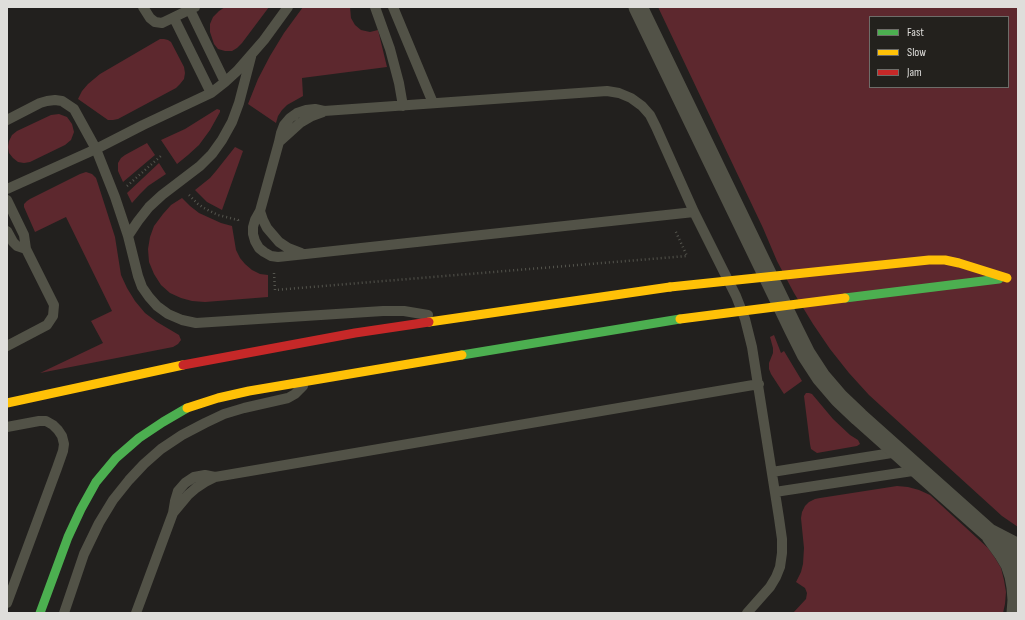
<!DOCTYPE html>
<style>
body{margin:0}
#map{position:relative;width:1025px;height:620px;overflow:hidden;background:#22201e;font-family:"Sofia Sans Condensed",sans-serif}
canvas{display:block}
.frame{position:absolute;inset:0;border:8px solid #dfdedb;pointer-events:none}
.legend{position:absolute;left:869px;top:16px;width:140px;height:72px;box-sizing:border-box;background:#23211d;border:1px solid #6e6d69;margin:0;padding:5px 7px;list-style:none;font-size:12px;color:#dfdedb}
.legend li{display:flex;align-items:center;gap:8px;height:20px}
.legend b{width:20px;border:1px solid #6e6d69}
</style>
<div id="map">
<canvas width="1025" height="620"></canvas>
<div class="frame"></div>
<ul class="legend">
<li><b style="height:5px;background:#4caf50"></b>Fast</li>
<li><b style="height:5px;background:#ffc107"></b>Slow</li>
<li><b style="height:5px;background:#c62828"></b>Jam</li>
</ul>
</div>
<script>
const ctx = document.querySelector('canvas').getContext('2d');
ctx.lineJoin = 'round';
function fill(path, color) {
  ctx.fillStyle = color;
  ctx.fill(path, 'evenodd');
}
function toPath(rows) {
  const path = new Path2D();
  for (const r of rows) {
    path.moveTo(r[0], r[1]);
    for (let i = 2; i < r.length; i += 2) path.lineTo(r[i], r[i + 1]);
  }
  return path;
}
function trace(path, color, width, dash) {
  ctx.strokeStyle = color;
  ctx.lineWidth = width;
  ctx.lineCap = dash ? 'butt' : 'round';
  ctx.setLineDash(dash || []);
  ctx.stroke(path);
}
fill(toPath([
 [225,7,269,7,242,43,237,48,232,51,225,51,218,49,214,44,210,32,210,24,213,17,219,11],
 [303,7,350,7,351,18,355,25,361,30,370,32,378,30,387,67,302,78,303,96,287,105,282,110,278,116,276,123,248,104,258,79,270,56,284,33],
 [658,7,1018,7,1018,527,1002,516,869,395,849,373,830,349,813,324,794,293,777,261,763,228],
 [870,17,1008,17,1008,87,870,87],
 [160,39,164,39,168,40,171,42,184,67,185,73,184,79,180,84,176,88,118,119,113,120,108,120,78,99,82,91,88,84,100,74],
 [217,109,220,110,220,112,210,130,199,145,188,155,177,164,161,140,185,129],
 [59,114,67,117,72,124,74,132,71,140,65,145,30,162,24,163,18,162,13,158,9,153,8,147,9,141,12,135,17,131,51,115],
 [147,143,155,155,123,182,118,171,118,163,121,158,125,155],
 [235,147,243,151,222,210,207,202,195,190,210,178,216,171],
 [159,163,166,174,148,186,140,194,132,203,127,193],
 [86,172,92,174,96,178,98,184,115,237,121,275,127,288,135,301,145,313,157,322,179,335,181,340,178,344,173,347,40,373,103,343,91,321,112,311,66,217,35,232,24,207,24,204,27,201,30,199,80,174],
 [182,198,190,206,199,213,221,223,232,226,236,250,240,258,245,264,252,270,260,274,268,275,268,297,205,302,192,301,181,298,170,293,161,285,154,274,149,262,148,249,150,237,154,226,163,214,171,205],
 [774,335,781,353,784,351,802,381,784,394,771,374,769,369,769,363,773,353,773,348,770,337],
 [806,393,809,393,812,394,833,419,850,435,858,440,860,444,857,446,817,453,811,449,810,444,804,396],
 [897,486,908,487,919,490,930,495,988,548,995,558,1001,568,1004,580,1006,592,1005,604,1003,613,793,613,806,599,807,593,805,588,796,582,801,572,803,564,804,548,801,518,802,512,805,506,809,502,815,499,820,498]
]), '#5d282e');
trace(toPath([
 [127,186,162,155],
 [189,195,198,204,204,208,218,215,238,220,238,221],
 [274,273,275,290,687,256,675,230]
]), '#54544d', 2.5, [1, 3]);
trace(toPath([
 [143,7,150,18,155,22,162,23,195,7],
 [375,7,390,49,399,83,403,106],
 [393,7,433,103],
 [190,10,225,82],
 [174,18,211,93],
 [7,120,40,103,47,101,55,100,62,101,74,109,96,149,115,197,128,236,138,276,142,287,149,297,157,306,168,314,182,320,196,323,383,311,404,311,428,315],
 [279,142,300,123,312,116,323,112],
 [7,189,96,149,143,125,211,93,225,82,237,71,264,40,288,7],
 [7,200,24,235,26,249,54,305,53,316,47,325,7,346],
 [260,211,263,220,267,228,279,242,288,248,301,253],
 [694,212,278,257,271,256,264,252,259,248,255,241,253,234,253,227,255,220,260,211,279,142,281,133,284,125,290,118,297,113,306,110,315,109,324,111,607,91,619,93,631,98,642,106,650,115,656,127,694,212,736,296,745,319,752,347,779,518,782,539,782,553,780,567,776,577,770,587,747,613],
 [7,231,13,242,17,246,26,249],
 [128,236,138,221,149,207,162,195,200,166,212,154,222,140,232,122,239,103,251,57],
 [7,427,39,421,46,421,53,425,58,430,62,436,64,444,63,451,57,468,7,603],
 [772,472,898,452],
 [775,492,919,470],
 [173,513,188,495,196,488,205,482,215,477,759,384],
 [64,613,84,554,99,523,113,500,129,480,144,464,161,449,182,435,205,423,224,414,244,408,288,398,295,394,303,386],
 [136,613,173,513,175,501,178,491,185,483,194,477,205,475,215,477]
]), '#525247', 10);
trace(toPath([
 [638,7,794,330,806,354,821,377,839,398,859,417,989,533,1018,548],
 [991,536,1004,554,1010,564,1014,576,1016,587,1017,600,1016,613]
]), '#525247', 19);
trace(toPath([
 [462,355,680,319],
 [40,613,68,537,81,509,96,482,116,458,139,438,163,422,187,408]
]), '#4caf50', 9);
trace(toPath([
 [429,322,670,287],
 [7,403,183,365],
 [187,408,218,398,249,391,462,355]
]), '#ffc107', 9);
trace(toPath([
 [183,365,355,333,429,322]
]), '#c62828', 9);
trace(toPath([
 [845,298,999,279]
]), '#4caf50', 9);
trace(toPath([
 [670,287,929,260,945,260,959,263,1007,278],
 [680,319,845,298]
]), '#ffc107', 9);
</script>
